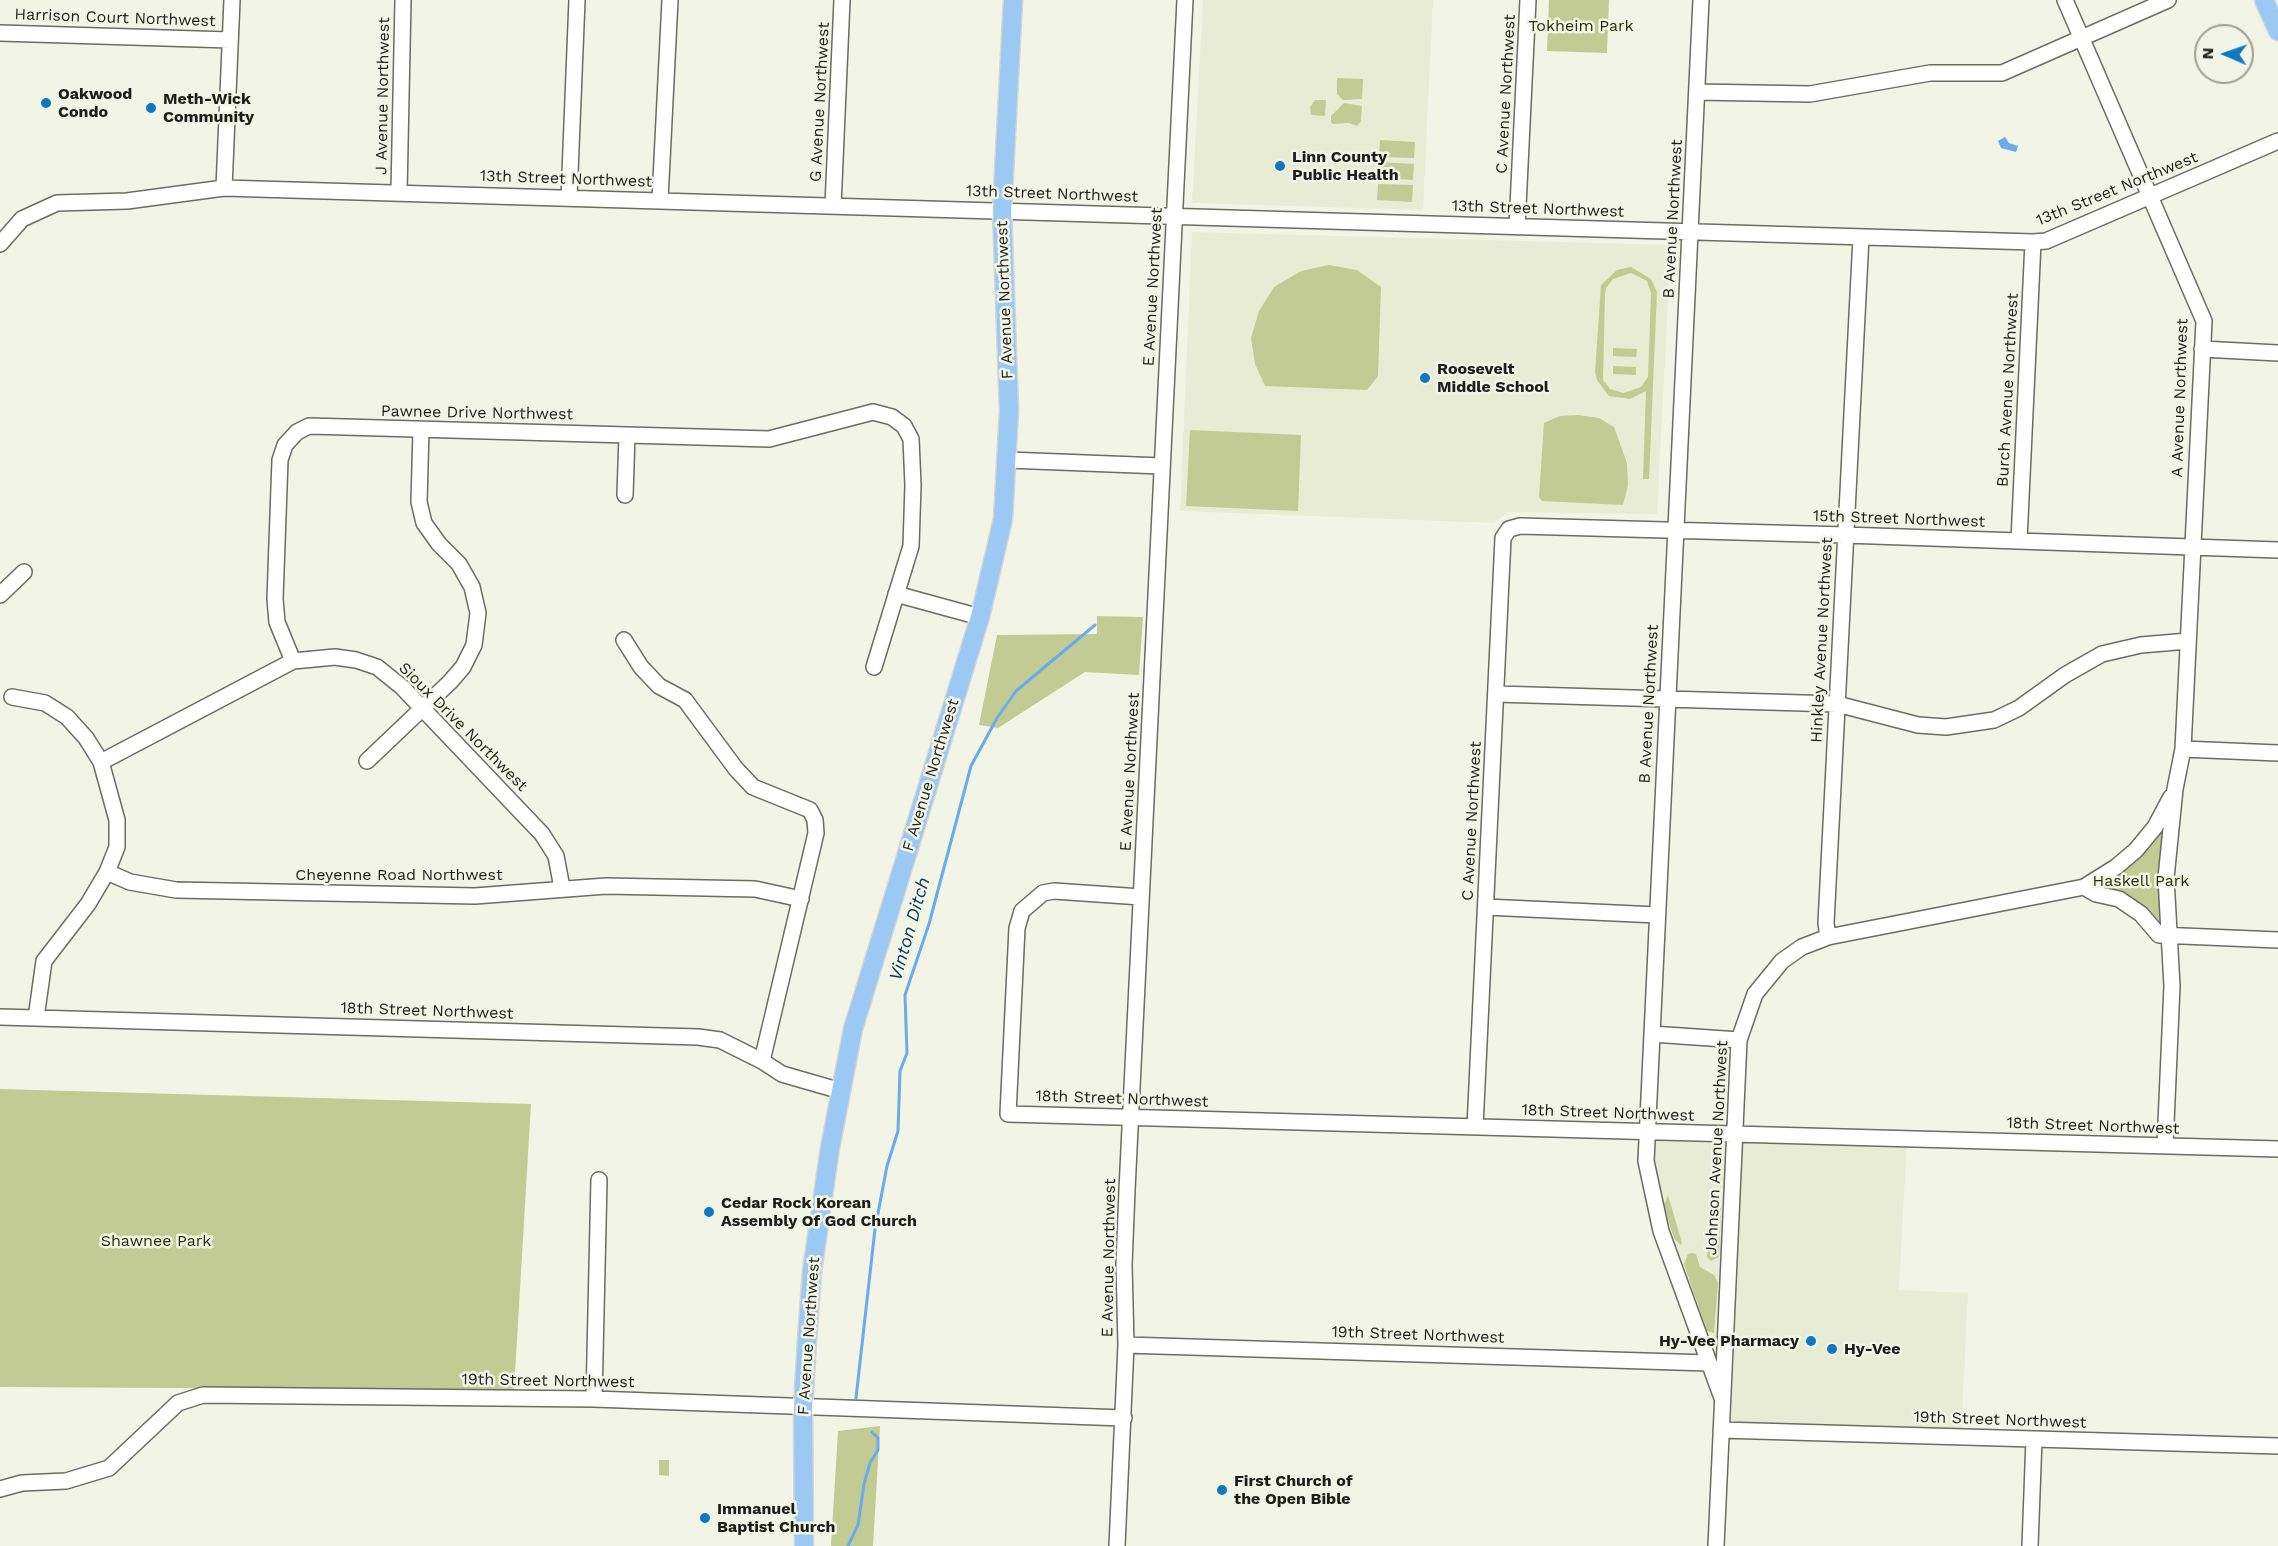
<!DOCTYPE html>
<style>
body{margin:0}
#map{position:relative;width:2278px;height:1546px;overflow:hidden;background:#f2f5e6;font-family:"Work Sans",sans-serif}
canvas{display:block}
.north{position:absolute;left:2194px;top:24px;width:60px;height:60px;box-sizing:border-box;background:#f2f5e6;border:2px solid #9d9f94;border-radius:50%;rotate:272deg;font-size:16px;font-weight:700;line-height:24px;text-align:center;color:#1d1e19}
.north::after{content:'';display:block;margin:auto;width:21px;height:27px;background:#1077c2;clip-path:polygon(50% 0,100% 100%,50% 72%,0 100%)}
</style>
<div id="map">
<canvas width="2278" height="1546"></canvas>
<div class="north">N</div>
</div>
<script>
const ctx = document.querySelector('canvas').getContext('2d');
ctx.lineJoin = 'round';
function fill(path, color) {
  ctx.fillStyle = color;
  ctx.fill(path, 'evenodd');
}
function toPath(rows) {
  const path = new Path2D();
  for (const r of rows) {
    path.moveTo(r[0], r[1]);
    for (let i = 2; i < r.length; i += 2) path.lineTo(r[i], r[i + 1]);
  }
  return path;
}
function trace(path, color, width, dash) {
  ctx.strokeStyle = color;
  ctx.lineWidth = width;
  ctx.lineCap = dash ? 'butt' : 'round';
  ctx.setLineDash(dash || []);
  ctx.stroke(path);
}
function write(font, color, halo, rows, align = 'center') {
  ctx.font = font + ' "Work Sans",sans-serif';
  ctx.lineWidth = 5;
  ctx.setLineDash([]);
  ctx.textBaseline = 'middle';
  ctx.strokeStyle = halo;
  ctx.fillStyle = color;
  for (const [text, x, y, turn = 0] of rows) {
    ctx.save();
    ctx.translate(x, y);
    ctx.rotate((+turn || 0) * Math.PI / 180);
    ctx.textAlign = isNaN(turn) ? turn : align;
    if (halo) ctx.strokeText(text, 0, 0);
    ctx.fillText(text, 0, 0);
    ctx.restore();
  }
}
fill(toPath([
 [1203,0,1433,0,1423,210,1192,203],
 [1192,232,1671,245,1657,514,1508,512,1494,523,1180,511],
 [1647,1131,1907,1138,1899,1290,1968,1293,1961,1436,1721,1430,1722,1398,1661,1231]
]), '#e8ecd5');
fill(toPath([
 [1549,0,1609,0,1607,53,1547,51],
 [1337,78,1363,79,1362,99,1343,100,1337,94],
 [1315,100,1326,100,1325,116,1311,115,1310,107],
 [1344,103,1362,106,1361,121,1357,126,1349,123,1333,124,1331,122,1331,116],
 [1380,140,1415,142,1414,158,1379,157],
 [1379,162,1414,164,1413,180,1378,178],
 [1378,184,1413,185,1412,202,1377,200],
 [1329,265,1357,270,1381,287,1378,376,1367,390,1265,386,1255,364,1251,338,1259,311,1274,287,1301,271],
 [1631,267,1651,279,1657,292,1649,479,1643,479,1646,391,1630,399,1609,396,1597,380,1595,372,1601,285,1617,270],
 [1631,273,1647,281,1651,293,1648,377,1641,387,1623,393,1610,389,1603,380,1605,295,1606,288,1613,279],
 [1613,348,1637,349,1636,357,1613,356],
 [1613,366,1636,367,1636,375,1613,374],
 [1578,415,1599,418,1614,427,1627,463,1628,485,1623,505,1542,501,1539,497,1544,423,1560,416],
 [1190,430,1301,435,1298,511,1186,506],
 [1097,616,1143,617,1139,675,1085,672,998,728,979,725,997,635,1097,634],
 [2168,805,2168,936,2096,894,2092,881,2116,867],
 [0,1089,531,1104,514,1390,0,1387],
 [1668,1195,1682,1243,1681,1245,1674,1238,1664,1206],
 [1716,1205,1721,1208,1719,1257,1711,1261,1707,1257,1708,1246,1714,1235],
 [1692,1253,1696,1254,1700,1267,1714,1275,1718,1283,1714,1333,1707,1331,1684,1264,1688,1254],
 [880,1426,873,1546,831,1546,838,1431],
 [659,1460,669,1460,669,1476,659,1475]
]), '#c2cb94');
fill(toPath([
 [2005,137,2009,143,2018,146,2016,152,2001,148,1998,141]
]), '#6aacea');
trace(toPath([
 [856,1398,875,1229,887,1166,898,1131,900,1071,907,1053,905,995,929,924,971,766,997,718,1016,691,1095,625],
 [848,1546,858,1525,864,1484,870,1463,878,1450,878,1438,872,1432]
]), '#6aacea', 3);
const minor = toPath([
 [1701,0,1646,1161,1661,1231,1722,1398],
 [2065,0,2204,321,2183,749,2175,789,2166,878,2172,986,2165,1146],
 [0,33,230,40],
 [1697,92,1810,94,1930,73,2002,73,2168,0],
 [224,188,232,0],
 [399,192,403,0],
 [569,198,577,0],
 [660,200,670,0],
 [833,206,842,0],
 [1517,227,1528,0],
 [0,244,22,219,57,203,127,201,224,188,2033,242,2046,241,2278,141],
 [2202,349,2278,353],
 [1008,460,1162,466],
 [625,495,627,435],
 [2019,540,2033,242],
 [896,594,980,617],
 [0,595,24,572],
 [624,640,641,667,659,686,685,700,736,769,753,787,810,810,815,820,816,833,762,1061],
 [293,661,277,622,275,599,280,460,285,445,297,432,309,426,769,439,873,412,892,417,904,426,911,439,913,485,911,546,874,667],
 [1496,694,1837,704,1918,725,1946,727,1994,720,2019,708,2065,675,2102,654,2141,645,2188,641],
 [12,697,45,703,67,717,86,738,101,762,117,820,117,847,107,872,88,904,44,961,36,1018],
 [2183,749,2278,753],
 [367,761,450,682,463,667,474,645,478,613,472,587,459,564,439,544,424,523,419,502,421,430],
 [101,762,293,661,335,657,356,660,377,667,402,687,542,834,556,856,562,888],
 [107,872,130,882,176,890,475,896,606,886,755,889,801,899],
 [2084,887,2096,894,2119,899,2141,914,2159,935,2278,940],
 [1141,897,1054,891,1043,893,1022,911,1017,928,1008,1114,2278,1149],
 [1486,907,1657,915],
 [1828,937,1826,923,1861,237],
 [0,1017,698,1037,720,1040,762,1061,782,1074,841,1091],
 [1652,1034,1739,1040],
 [1475,1127,1502,559,1503,538,1509,529,1520,526,1845,535,2278,550],
 [1126,1345,1709,1363],
 [594,1399,599,1180],
 [1721,1430,2278,1446],
 [0,1489,22,1483,66,1481,109,1468,178,1403,203,1395,594,1399,1124,1418],
 [1117,1546,1126,1345,1124,1265,1127,1190,1185,0],
 [1716,1546,1739,1040,1755,994,1782,961,1802,947,1828,937,2084,887,2116,867,2136,850,2155,827,2171,797],
 [2030,1546,2034,1439]
]);
const major = toPath([
 [2264,0,2278,31],
 [804,1546,803,1408,807,1340,812,1271,830,1148,853,1029,980,617,1003,519,1009,411,1002,211,1013,0]
]);
trace(minor, '#6a6d5f', 18);
trace(major, '#d6d6d6', 21);
trace(minor, '#fff', 15);
trace(major, '#9bc9f3', 18);
for (const [x, y, r, color] of [
 [46,103,6,"#1077c2"],
 [151,108,6,"#1077c2"],
 [1280,166,6,"#1077c2"],
 [1425,378,6,"#1077c2"],
 [709,1212,6,"#1077c2"],
 [1811,1341,6,"#1077c2"],
 [1832,1349,6,"#1077c2"],
 [1222,1490,6,"#1077c2"],
 [705,1518,6,"#1077c2"]
]) {
  const dot = new Path2D();
  dot.arc(x, y, r, 0, 2 * Math.PI);
  ctx.fillStyle = color;
  ctx.fill(dot);
  trace(dot, '#f2f5e6', 2);
}
write('16px', '#1d1e19', '#f2f5e6', [
 ["Harrison Court Northwest",115,18,2],
 ["C Avenue Northwest",1506,94,-87],
 ["J Avenue Northwest",383,96,-89],
 ["G Avenue Northwest",820,102,-87],
 ["13th Street Northwest",566,179,2],
 ["13th Street Northwest",2117,189,-22],
 ["13th Street Northwest",1052,194,2],
 ["13th Street Northwest",1538,209,2],
 ["B Avenue Northwest",1673,219,-87],
 ["E Avenue Northwest",1153,287,-87],
 ["F Avenue Northwest",1005,300,-92],
 ["Burch Avenue Northwest",2008,390,-87],
 ["A Avenue Northwest",2180,398,-88],
 ["Pawnee Drive Northwest",477,413,1],
 ["15th Street Northwest",1899,519,2],
 ["Hinkley Avenue Northwest",1822,640,-87],
 ["B Avenue Northwest",1649,704,-87],
 ["Sioux Drive Northwest",463,727,45],
 ["E Avenue Northwest",1130,772,-87],
 ["F Avenue Northwest",931,775,-73],
 ["C Avenue Northwest",1472,821,-87],
 ["Cheyenne Road Northwest",399,875],
 ["18th Street Northwest",427,1011,2],
 ["18th Street Northwest",1122,1099,2],
 ["18th Street Northwest",1608,1113,2],
 ["18th Street Northwest",2093,1126,2],
 ["Johnson Avenue Northwest",1717,1148,-87],
 ["E Avenue Northwest",1109,1258,-89],
 ["19th Street Northwest",1418,1335,2],
 ["F Avenue Northwest",809,1336,-86],
 ["19th Street Northwest",548,1381,1],
 ["19th Street Northwest",2000,1420,2]
]);
write('16px', '#282d06', '#f2f5e6', [
 ["Tokheim Park",1581,26],
 ["Haskell Park",2141,881],
 ["Shawnee Park",156,1241]
]);
write('bold 16px', '#1d1e19', '#f2f5e6', [
 ["Oakwood",58,94],
 ["Condo",58,112],
 ["Meth-Wick",163,99],
 ["Community",163,117],
 ["Linn County",1292,157],
 ["Public Health",1292,175],
 ["Roosevelt",1437,369],
 ["Middle School",1437,387],
 ["Cedar Rock Korean",721,1203],
 ["Assembly Of God Church",721,1221],
 ["Hy-Vee Pharmacy",1799,1341,"right"],
 ["Hy-Vee",1844,1349],
 ["First Church of",1234,1481],
 ["the Open Bible",1234,1499],
 ["Immanuel",717,1509],
 ["Baptist Church",717,1527]
], 'left');
write('italic 18px', '#03375f', '#f2f5e6', [
 ["Vinton Ditch",910,929,-74]
]);
</script>
